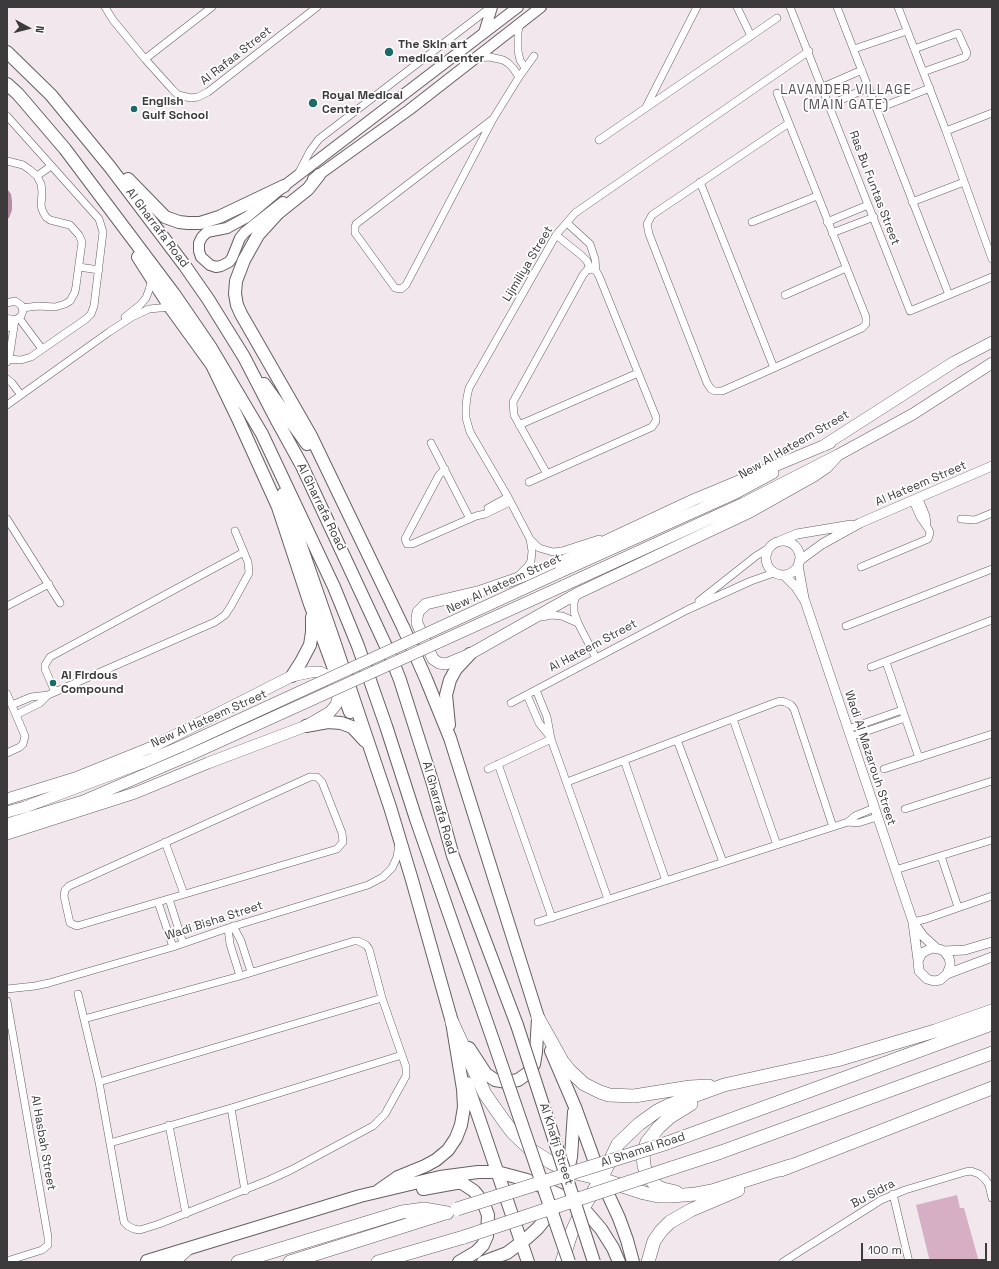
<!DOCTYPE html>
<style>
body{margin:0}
#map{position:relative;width:999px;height:1269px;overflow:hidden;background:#f1e7ec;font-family:"Space Grotesk",sans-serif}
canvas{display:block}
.frame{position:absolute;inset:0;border:8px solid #3d3a3c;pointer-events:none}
.north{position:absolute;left:8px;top:8px;width:40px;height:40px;-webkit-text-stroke:3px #fff;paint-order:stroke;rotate:97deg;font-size:11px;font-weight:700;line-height:16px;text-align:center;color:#3d3a3c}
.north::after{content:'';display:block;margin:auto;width:14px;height:18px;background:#3d3a3c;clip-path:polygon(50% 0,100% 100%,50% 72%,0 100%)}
.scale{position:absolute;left:861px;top:1243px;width:126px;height:18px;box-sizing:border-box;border:2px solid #3d3a3c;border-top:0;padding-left:5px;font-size:12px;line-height:14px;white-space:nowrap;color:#3d3a3c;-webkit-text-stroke:3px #fff;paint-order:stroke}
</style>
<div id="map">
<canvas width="999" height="1269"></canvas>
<div class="frame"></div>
<div class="north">N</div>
<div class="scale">100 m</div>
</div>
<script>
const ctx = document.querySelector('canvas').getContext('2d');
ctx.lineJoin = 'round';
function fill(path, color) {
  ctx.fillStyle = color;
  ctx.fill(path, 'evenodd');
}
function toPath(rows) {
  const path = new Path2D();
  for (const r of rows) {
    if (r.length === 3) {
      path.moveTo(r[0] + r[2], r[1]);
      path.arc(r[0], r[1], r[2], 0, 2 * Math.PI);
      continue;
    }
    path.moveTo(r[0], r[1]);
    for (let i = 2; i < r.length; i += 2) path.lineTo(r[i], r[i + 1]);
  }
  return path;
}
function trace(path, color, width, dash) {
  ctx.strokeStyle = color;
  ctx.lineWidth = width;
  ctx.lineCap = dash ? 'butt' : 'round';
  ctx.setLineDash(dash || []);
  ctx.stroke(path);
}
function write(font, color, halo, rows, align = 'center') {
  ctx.font = font + ' "Space Grotesk",sans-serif';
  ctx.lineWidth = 3.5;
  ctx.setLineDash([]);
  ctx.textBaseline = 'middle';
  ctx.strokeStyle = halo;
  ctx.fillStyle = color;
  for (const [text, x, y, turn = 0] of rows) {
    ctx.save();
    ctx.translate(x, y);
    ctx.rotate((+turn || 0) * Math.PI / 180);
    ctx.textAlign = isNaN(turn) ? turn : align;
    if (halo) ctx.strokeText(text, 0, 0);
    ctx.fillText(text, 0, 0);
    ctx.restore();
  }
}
fill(toPath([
 [957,1195,960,1208,964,1208,979,1262,930,1262,916,1205]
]), '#d6afc4');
fill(toPath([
 [7,189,11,194,12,201,12,210,9,218,7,219]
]), '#b68ca3');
const minor = toPath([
 [105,7,113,20,145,59,172,89,178,95,191,98,198,97,208,92,317,7],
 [737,7,751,36],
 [790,7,910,311,992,277],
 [837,7,949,295],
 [898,7,946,131,992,259],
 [520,23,518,32,518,51,520,60,525,68],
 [854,49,907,31],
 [914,49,958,33,967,53,965,57,923,72],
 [475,58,490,57,503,60,508,63,513,68,519,77],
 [145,59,212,7],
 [823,87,862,70],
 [777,93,866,317,866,324,862,328,774,368,722,391,715,391,711,389,707,383,649,234,647,224,652,215,789,123],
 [830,105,869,87],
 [646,107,697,7],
 [877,109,930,88],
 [7,116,99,219,103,232,94,306,91,314,86,319,31,357,21,360,7,359],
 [493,119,356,224,355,227,355,233,395,288,401,289,406,285,493,119,519,77,534,56],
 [946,131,992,113],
 [599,140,777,18],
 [7,161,23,165,30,170,37,176,41,184,42,192,41,206,43,212,46,217,50,220,70,225,79,235,82,242,76,286,75,292,70,301,65,304,55,307,38,306,22,308],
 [298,174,310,151,319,139,491,7],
 [37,176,51,166],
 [700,182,774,368],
 [912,202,964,182],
 [752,222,817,196],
 [827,222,868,205],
 [567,223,590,244,595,259,596,271],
 [832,233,874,217],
 [556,235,581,255,587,261,590,269],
 [79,267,99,270],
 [785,295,846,268],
 [7,303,15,301,21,305,23,311,21,316,17,319,11,320,7,318],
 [125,317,140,305,146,298,149,290,152,279],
 [19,318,42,349],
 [7,328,8,319],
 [7,362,9,359,15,320],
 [7,379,12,383,21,395],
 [7,405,109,332,132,317,149,309,170,307],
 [519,425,638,373],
 [431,443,470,519],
 [445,469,439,475,405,539,407,544,412,544,476,516,485,514,510,502],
 [529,482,652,427,656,421,656,417,599,276,596,271,593,269,587,270,583,275,513,402,514,415,547,474],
 [919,499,926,516,927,525],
 [488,508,508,497],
 [7,519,60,603],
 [961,519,975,520,992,513],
 [530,539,539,548,553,552,562,551,599,539],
 [861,567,928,539,930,533,929,530,920,517,913,501],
 [518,576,528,566,531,561,532,551,530,539,508,497,470,432,466,418,466,406,467,397,469,388,556,235,575,213,809,51],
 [577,594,574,602,574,612,578,623,596,658],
 [699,601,756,556,769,548],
 [7,606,49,584],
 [542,617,551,615,562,616,578,623],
 [846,626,992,569],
 [886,662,919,758],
 [871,667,992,620],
 [536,690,547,717,551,739,608,899],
 [55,692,45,669,45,665,50,657,244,552],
 [7,694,25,736,23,744,20,747,7,753],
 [527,695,539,723,551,738],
 [511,703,687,610,751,581,774,573],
 [12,705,31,697,48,695],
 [16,715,40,703,48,695,215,622,225,615,231,606,249,573,248,562,235,531],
 [733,719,777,845],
 [848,729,902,710],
 [850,737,905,718],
 [677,740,723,862],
 [624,760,666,881],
 [498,764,552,918],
 [488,769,551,739],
 [884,769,992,734],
 [310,777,317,777,322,782,342,833,343,842,337,849,77,926,70,923,64,896,65,890,69,886,310,777],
 [567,782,774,703,780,701,785,702,791,705,794,709,833,827],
 [905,809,992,781],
 [848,822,858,823,877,817],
 [165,842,184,894],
 [941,856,958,907],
 [895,870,992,840],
 [169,899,183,943],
 [158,902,173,947],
 [538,922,848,822,855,816,874,808],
 [913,922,926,919,992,896],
 [233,926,241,941,251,972],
 [228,928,230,944,240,976],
 [7,989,35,986,49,983,173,947,228,928,368,885,383,877,392,868,397,857,399,844],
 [78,994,99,1082,124,1222,128,1226,134,1229,140,1230,159,1224,269,1180,291,1170,373,1126,385,1114,406,1076,406,1067,382,998,369,949,366,945,358,941,354,941,240,976,84,1019],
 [7,1001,48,1237,48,1245,42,1250,7,1261],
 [99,1082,382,998],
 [231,1108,245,1191],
 [169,1125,186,1214],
 [110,1143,231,1108,402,1055],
 [893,1194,909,1262],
 [783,1262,881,1200,905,1190,965,1172,971,1171,979,1174,985,1179,989,1185,992,1198]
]);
const tertiary = toPath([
 [780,541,797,534,851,525],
 [783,558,17],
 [799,561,822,544,860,523,992,466],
 [798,565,804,598],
 [784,575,796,587,805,601,913,922,923,936,936,948],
 [913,923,918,960],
 [944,951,965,950,992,942],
 [947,974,950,966,950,962,949,958,944,951,939,949,932,948,922,953,918,961,919,971,927,979,934,981,940,980,947,974,992,957]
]);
const secondary = toPath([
 [484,33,492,7],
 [313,179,409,110,541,7],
 [283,202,245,232,240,238,232,258,229,262,221,266,216,267,210,265,201,257,199,251,199,243,202,237,207,232,227,228,247,217,284,186,518,7]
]);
const primary = toPath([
 [830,443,693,500,550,567,481,591,426,604,418,612,417,618,417,623,433,659,439,663,446,664,470,654,578,593,750,512,814,476,827,467,838,455],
 [823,446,954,362,992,342],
 [558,573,736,493,773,473],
 [563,586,744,503,838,455,913,414,992,363],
 [7,799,75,778,152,747,292,676,311,672,320,672,326,675,336,688,338,698,336,705,330,712,306,726,208,763,135,793,7,834],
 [7,812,25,807,147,761,184,745],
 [7,824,83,801,190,755]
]);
const trunk = toPath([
 [7,52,51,95,110,167,185,266,208,299,244,357,275,417,302,466,391,657,400,680,433,784,453,856,517,1025],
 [7,84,18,94,65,149,174,294,211,348,262,434,334,587,358,646,386,726,416,819,493,1040],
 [319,175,308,189,278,213,258,235,244,260,236,281,235,294,237,305,241,314,311,436,403,627,426,679,450,738,541,1027],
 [128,179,165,217,179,222,188,223,200,223,219,217,284,186],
 [138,257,170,307,212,365,239,421,278,507,310,604,350,712],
 [264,384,307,444],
 [283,494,334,641,390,807,412,880,452,1022,463,1089,464,1107,461,1125,456,1138,448,1150,436,1160,425,1166,398,1177,378,1191],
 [292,676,301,662,310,645,312,632,312,617],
 [449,725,446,695,450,680,456,669,470,654],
 [306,726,328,722,341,723,352,727,365,741],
 [469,1048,486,1074,495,1080,507,1082,518,1080,528,1073,534,1064,536,1052,538,1019],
 [551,1051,575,1107,601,1179,619,1218,627,1240,633,1262],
 [467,1083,528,1262],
 [566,1179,571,1157,574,1112],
 [423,1189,456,1183,462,1183,474,1191,483,1202,488,1215,487,1236,483,1245,476,1252,459,1262],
 [147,1261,360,1196,440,1177,478,1172,497,1172,527,1180,573,1201,583,1208,601,1229,613,1248,619,1262],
 [483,1262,507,1253,527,1238,538,1228,550,1213,555,1203]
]);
const motorway = toPath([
 [538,1018,562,1061,570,1071,584,1084,600,1092,609,1095,634,1096,690,1087,709,1086],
 [452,1022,485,1094,504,1121,513,1133,530,1149,550,1162,568,1171,601,1179,644,1193,658,1196,671,1196,696,1194,712,1191,790,1166],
 [667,1143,992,1024],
 [672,1168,721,1152,992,1053],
 [781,1170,992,1088],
 [676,1192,663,1189,658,1187,649,1178,644,1166,643,1154,647,1142,659,1127,670,1117,691,1104],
 [173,1262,186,1250],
 [238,1262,402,1212,424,1209,447,1213],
 [290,1262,445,1213],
 [378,1262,464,1237],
 [562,1262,571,1234,583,1208,601,1179,618,1144,639,1124,657,1111,669,1105,724,1085,837,1060,935,1031,992,1011],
 [648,1262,654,1241,661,1231,670,1222,691,1210,738,1190]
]);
trace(minor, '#675f63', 8);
trace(tertiary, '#675f63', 10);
trace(secondary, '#675f63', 12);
trace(primary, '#675f63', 12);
trace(trunk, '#675f63', 14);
trace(motorway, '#675f63', 14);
trace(minor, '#fff', 7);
trace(tertiary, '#fff', 9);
trace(secondary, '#fff', 10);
trace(primary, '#fff', 11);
trace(trunk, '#fff', 12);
trace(motorway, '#fff', 13);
const primaryBridge = toPath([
 [184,745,558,573],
 [190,755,563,586]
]);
const trunkBridge = toPath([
 [517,1025,594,1262],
 [493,1040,569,1262]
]);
const motorwayBridge = toPath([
 [457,1209,667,1143],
 [464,1237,672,1168]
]);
trace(primaryBridge, '#675f63', 12, []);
trace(trunkBridge, '#675f63', 14, []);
trace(motorwayBridge, '#675f63', 14, []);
trace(primaryBridge, '#fff', 11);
trace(trunkBridge, '#fff', 12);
trace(motorwayBridge, '#fff', 13);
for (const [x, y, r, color] of [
 [389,52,5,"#1c6969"],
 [313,103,5,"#1c6969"],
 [134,109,4,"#1c6969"],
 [53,683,4,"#1c6969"]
]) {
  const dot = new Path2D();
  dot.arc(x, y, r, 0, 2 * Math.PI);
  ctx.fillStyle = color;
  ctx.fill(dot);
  trace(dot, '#fff', 1.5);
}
write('bold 12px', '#3d3a3c', '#fff', [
 ["The Skin art",398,45],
 ["medical center",398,59],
 ["Royal Medical",322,96],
 ["Center",322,110],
 ["English",142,102],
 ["Gulf School",142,116],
 ["Al Firdous",61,676],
 ["Compound",61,690]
], 'left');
write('12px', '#3d3a3c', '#fff', [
 ["Al Rafaa Street",236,56,-38],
 ["Ras Bu Funtas Street",874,188,69],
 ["Al Gharrafa Road",157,228,53],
 ["Lijmiliya Street",528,264,-59],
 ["New Al Hateem Street",794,445,-30],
 ["Al Hateem Street",921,484,-23],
 ["Al Gharrafa Road",321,507,64],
 ["New Al Hateem Street",504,584,-25],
 ["Al Hateem Street",593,646,-28],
 ["New Al Hateem Street",209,719,-24],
 ["Wadi Al Mazarouh Street",870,758,72],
 ["Al Gharrafa Road",439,808,74],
 ["Wadi Bisha Street",214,921,-18],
 ["Al Hasbah Street",43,1143,80],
 ["Al Khafji Street",556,1144,72],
 ["Al Shamal Road",643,1150,-18],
 ["Bu Sidra",873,1194,-28]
]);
ctx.letterSpacing = '1px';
write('13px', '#544d51', '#fff', [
 ["LAVANDER VILLAGE",846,90],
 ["(MAIN GATE)",846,105]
]);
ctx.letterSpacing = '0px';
</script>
